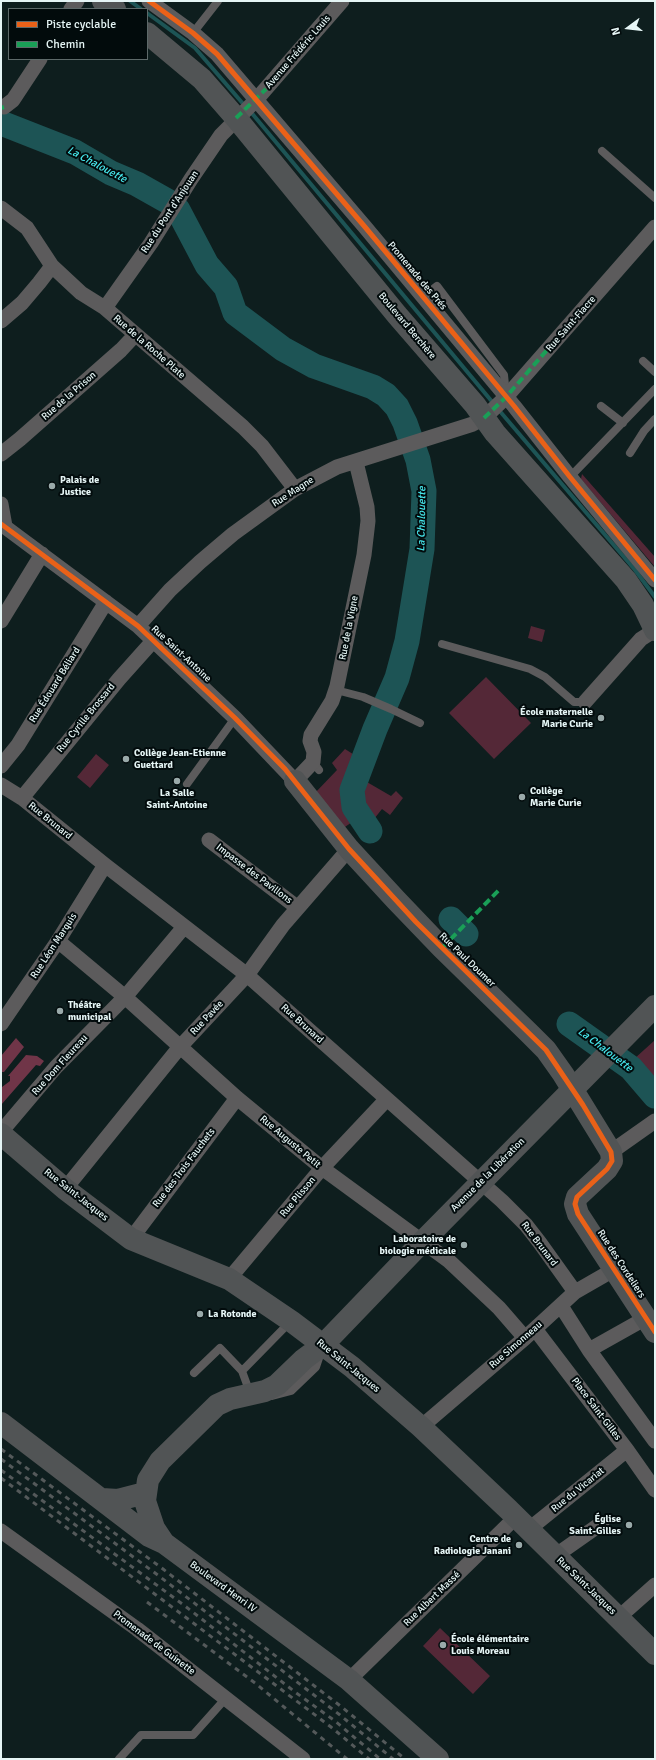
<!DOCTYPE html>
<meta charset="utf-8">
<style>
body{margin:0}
#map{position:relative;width:656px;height:1760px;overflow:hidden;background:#0e1e1e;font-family:Signika,sans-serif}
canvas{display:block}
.frame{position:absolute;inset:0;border:2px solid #e5f5f5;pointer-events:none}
.legend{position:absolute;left:8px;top:8px;width:140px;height:52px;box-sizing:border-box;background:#020b0c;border:1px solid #5d6969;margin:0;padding:5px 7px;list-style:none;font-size:12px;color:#e5f5f5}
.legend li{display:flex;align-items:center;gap:8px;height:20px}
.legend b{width:20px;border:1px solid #5d6969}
.north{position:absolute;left:608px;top:8px;width:40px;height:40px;-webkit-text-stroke:3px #020b0c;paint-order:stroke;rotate:255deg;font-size:11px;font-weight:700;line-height:16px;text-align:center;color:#e5f5f5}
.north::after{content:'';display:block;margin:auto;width:14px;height:18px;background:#e5f5f5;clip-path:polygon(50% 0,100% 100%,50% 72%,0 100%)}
</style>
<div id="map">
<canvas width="656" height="1760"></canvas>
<div class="frame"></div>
<ul class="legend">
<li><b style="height:5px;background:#ea6118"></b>Piste cyclable</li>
<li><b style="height:5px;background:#1a9f57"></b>Chemin</li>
</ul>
<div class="north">N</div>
</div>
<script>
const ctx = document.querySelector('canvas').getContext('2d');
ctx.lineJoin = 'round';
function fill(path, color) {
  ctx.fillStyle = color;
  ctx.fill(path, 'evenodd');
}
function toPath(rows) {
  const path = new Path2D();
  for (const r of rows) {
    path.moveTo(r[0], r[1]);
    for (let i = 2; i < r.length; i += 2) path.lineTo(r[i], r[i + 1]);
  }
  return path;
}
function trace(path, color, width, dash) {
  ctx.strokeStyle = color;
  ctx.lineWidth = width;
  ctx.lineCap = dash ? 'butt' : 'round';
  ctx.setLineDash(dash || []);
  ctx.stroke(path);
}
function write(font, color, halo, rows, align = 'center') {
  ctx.font = font + ' Signika,sans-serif';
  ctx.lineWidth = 4;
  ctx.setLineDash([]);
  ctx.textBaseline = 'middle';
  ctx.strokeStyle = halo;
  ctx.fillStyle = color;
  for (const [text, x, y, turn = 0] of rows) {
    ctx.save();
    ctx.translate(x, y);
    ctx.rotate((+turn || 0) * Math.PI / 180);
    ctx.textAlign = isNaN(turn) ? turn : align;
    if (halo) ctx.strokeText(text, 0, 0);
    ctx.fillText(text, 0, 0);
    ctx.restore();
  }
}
fill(toPath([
 [582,474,655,557,655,567,581,479],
 [531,626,545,630,542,642,528,638],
 [486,677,531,723,494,759,449,713],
 [345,749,359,758,357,766,362,769,365,768,360,778,391,796,396,791,403,798,390,815,382,809,374,819,368,811,342,829,314,794,337,770,332,763],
 [96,754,109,765,90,788,77,777],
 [655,1040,655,1082,634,1059],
 [440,1628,490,1676,473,1694,423,1646]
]), '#542837');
fill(toPath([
 [16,1038,24,1047,4,1072,1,1072,1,1056],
 [26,1055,37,1056,44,1061,40,1066,36,1065,1,1105,2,1087,10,1081,10,1076,8,1076]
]), '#703548');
fill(toPath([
 [631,1059,655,1086,655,1104,623,1069]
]), '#1d5455');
trace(toPath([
 [130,1,141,9],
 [147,13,195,48,245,106],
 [250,111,494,404],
 [498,409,635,570,655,597]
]), '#1d5455', 4);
trace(toPath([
 [1,123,75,152,111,173,137,184,169,202],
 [178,210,207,265,226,287,235,313,283,349,314,366,373,387,386,395,397,407,405,423,418,460,424,491,422,549,407,641,397,678,375,729,352,790,354,807,370,831],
 [451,919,466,934],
 [569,1024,631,1068,655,1096]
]), '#1d5455', 25);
trace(toPath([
 [193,33,218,1],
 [602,151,655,198],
 [423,297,437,286,504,375,506,395],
 [643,361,655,372],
 [601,406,623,423],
 [630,453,644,431,655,419],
 [570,477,655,389],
 [442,644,530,669,545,677,574,702,585,702],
 [336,690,363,697,391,709,420,723],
 [313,762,319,770],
 [187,784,235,718],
 [194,1373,220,1348,242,1371],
 [250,1393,242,1371,290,1322],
 [272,1396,291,1391,316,1367,321,1352],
 [119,1759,141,1735,193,1735,226,1698]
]), '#5c5b5c', 8);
trace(toPath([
 [149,1,193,33,217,54,365,227,514,406,570,477,655,580],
 [71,9,77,1],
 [4,107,13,100,40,59],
 [1,208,27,228,52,266,81,293,105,308,243,427,262,446,295,489],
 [105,308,151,243,191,179,221,135,256,100,342,1],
 [1,321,22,303,39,283,52,266],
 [1,454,20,439,121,350,135,335],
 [1,504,5,526],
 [1,524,138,626,235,718,295,781,313,762,314,752,310,741,311,735,332,701,337,686,364,555,368,521,367,507,356,462],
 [1,621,42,554],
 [138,626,170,590,200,562,233,534,295,489,337,467,473,424,484,418,506,397,655,227],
 [585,702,641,639,655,630],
 [1,766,18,745,106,602],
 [1,785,22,798,105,865,247,975,502,1201,526,1225,540,1243,575,1292],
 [22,798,119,679,153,641],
 [209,840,298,908],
 [58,941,125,997,237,1098,322,1168,449,1261,499,1308,525,1338],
 [1,1024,58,941,105,865],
 [1,1132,56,1067,125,997,184,927],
 [611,1152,655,1121],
 [65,1189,179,1048,247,975,283,925,349,849],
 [131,1239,237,1098],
 [229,1279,322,1168,386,1100],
 [561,1306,589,1350,655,1441],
 [535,1329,627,1450,655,1490],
 [589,1350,646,1318],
 [421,1427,525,1338,575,1292,615,1269],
 [528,1530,627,1450],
 [1,1531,137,1629,303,1759],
 [555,1556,602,1523],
 [618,1618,655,1585],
 [349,1680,516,1517]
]), '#5c5b5c', 15);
trace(toPath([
 [103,1,115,9],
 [147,33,202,79,236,118,397,315,475,405,495,433,626,580,643,605,655,630],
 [295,781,349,849,396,900,442,948,530,1034,546,1050,563,1074,611,1152,612,1161,607,1169,577,1197,575,1204,578,1214,655,1332],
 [1,1134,65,1189,131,1239,229,1279,291,1321,352,1367,421,1427,509,1510,655,1654],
 [1,1423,149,1536,164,1543,349,1680,438,1759],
 [102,1499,118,1500,145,1493],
 [164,1543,154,1528,145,1501,148,1480,160,1461,217,1405,230,1399,265,1391,277,1385,304,1359,323,1345,423,1241,655,1006]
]), '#515455', 22);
trace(toPath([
 [1,1449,163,1569,343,1708,405,1759],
 [1,1459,159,1576,340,1715,393,1759],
 [1,1470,185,1606,295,1692,335,1721,380,1759],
 [1,1478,331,1727,369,1759],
 [147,1602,255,1683,347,1759]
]), '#54595a', 3, [5, 5]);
trace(toPath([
 [1,108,4,107],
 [236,118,266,89],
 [484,418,506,397,554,342],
 [442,948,500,889]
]), '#1a9f57', 4, [8, 4]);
trace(toPath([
 [149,1,193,33,217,54,365,227,514,406,570,477,655,580],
 [1,524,138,626,235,718,285,769,349,849,416,922,546,1050,583,1105,611,1152,612,1161,607,1169,577,1197,575,1204,578,1214,655,1332]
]), '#ea6118', 5);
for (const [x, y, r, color] of [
 [52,486,4,"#9aaaaa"],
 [601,718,4,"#9aaaaa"],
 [126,759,4,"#9aaaaa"],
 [177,781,4,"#9aaaaa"],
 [522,797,4,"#9aaaaa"],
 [60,1011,4,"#9aaaaa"],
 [464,1245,4,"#9aaaaa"],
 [200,1314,4,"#9aaaaa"],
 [629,1525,4,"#9aaaaa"],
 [519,1545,4,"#9aaaaa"],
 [443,1645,4,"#9aaaaa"]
]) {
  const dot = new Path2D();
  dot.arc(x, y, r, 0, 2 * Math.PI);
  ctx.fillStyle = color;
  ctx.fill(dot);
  trace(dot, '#020b0c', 1.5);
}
write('10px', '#e5f5f5', '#020b0c', [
 ["Avenue Frédéric Louis",298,52,-49],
 ["Rue du Pont d'Anjouan",170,212,-57],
 ["Promenade des Prés",417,276,50],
 ["Rue Saint-Fiacre",571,324,-49],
 ["Boulevard Berchère",407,326,50],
 ["Rue de la Roche Plate",149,347,41],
 ["Rue de la Prison",69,396,-41],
 ["Rue Magne",293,492,-33],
 ["Rue de la Vigne",349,628,-79],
 ["Rue Saint-Antoine",181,654,43],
 ["Rue Édouard Béliard",55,685,-58],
 ["Rue Cyrille Brossard",86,718,-51],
 ["Rue Brunard",50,821,39],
 ["Impasse des Pavillons",254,874,37],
 ["Rue Léon Marquis",54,946,-57],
 ["Rue Paul Doumer",467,960,44],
 ["Rue Pavée",207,1018,-47],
 ["Rue Brunard",302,1024,42],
 ["Rue Dom Fleureau",60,1065,-48],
 ["Rue Auguste Petit",290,1142,40],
 ["Rue des Trois Fauchets",184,1168,-53],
 ["Avenue de la Libération",488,1175,-45],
 ["Rue Saint-Jacques",76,1195,38],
 ["Rue Plisson",298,1197,-50],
 ["Rue Brunard",539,1244,53],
 ["Rue des Cordeliers",621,1264,57],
 ["Rue Simonneau",516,1345,-41],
 ["Rue Saint-Jacques",348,1366,39],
 ["Place Saint-Gilles",596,1409,53],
 ["Rue du Vicariat",578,1490,-39],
 ["Rue Saint-Jacques",586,1586,44],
 ["Boulevard Henri IV",223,1587,36],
 ["Rue Albert Massé",432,1599,-44],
 ["Promenade de Guinette",154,1643,37]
]);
write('bold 10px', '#e5f5f5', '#020b0c', [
 ["Palais de",60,480],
 ["Justice",60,492],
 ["École maternelle",593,712,"right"],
 ["Marie Curie",593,724,"right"],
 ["Collège Jean-Etienne",134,753],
 ["Guettard",134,765],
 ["Collège",530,791],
 ["Marie Curie",530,803],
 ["La Salle",177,793,"center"],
 ["Saint-Antoine",177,805,"center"],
 ["Théâtre",68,1005],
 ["municipal",68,1017],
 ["Laboratoire de",456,1239,"right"],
 ["biologie médicale",456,1251,"right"],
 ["La Rotonde",208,1314],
 ["Église",621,1519,"right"],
 ["Saint-Gilles",621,1531,"right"],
 ["Centre de",511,1539,"right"],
 ["Radiologie Janani",511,1551,"right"],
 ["École élémentaire",451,1639],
 ["Louis Moreau",451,1651]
], 'left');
write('italic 11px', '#46e7ec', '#020b0c', [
 ["La Chalouette",97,165,28],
 ["La Chalouette",422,519,-89],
 ["La Chalouette",605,1050,37]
]);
</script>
